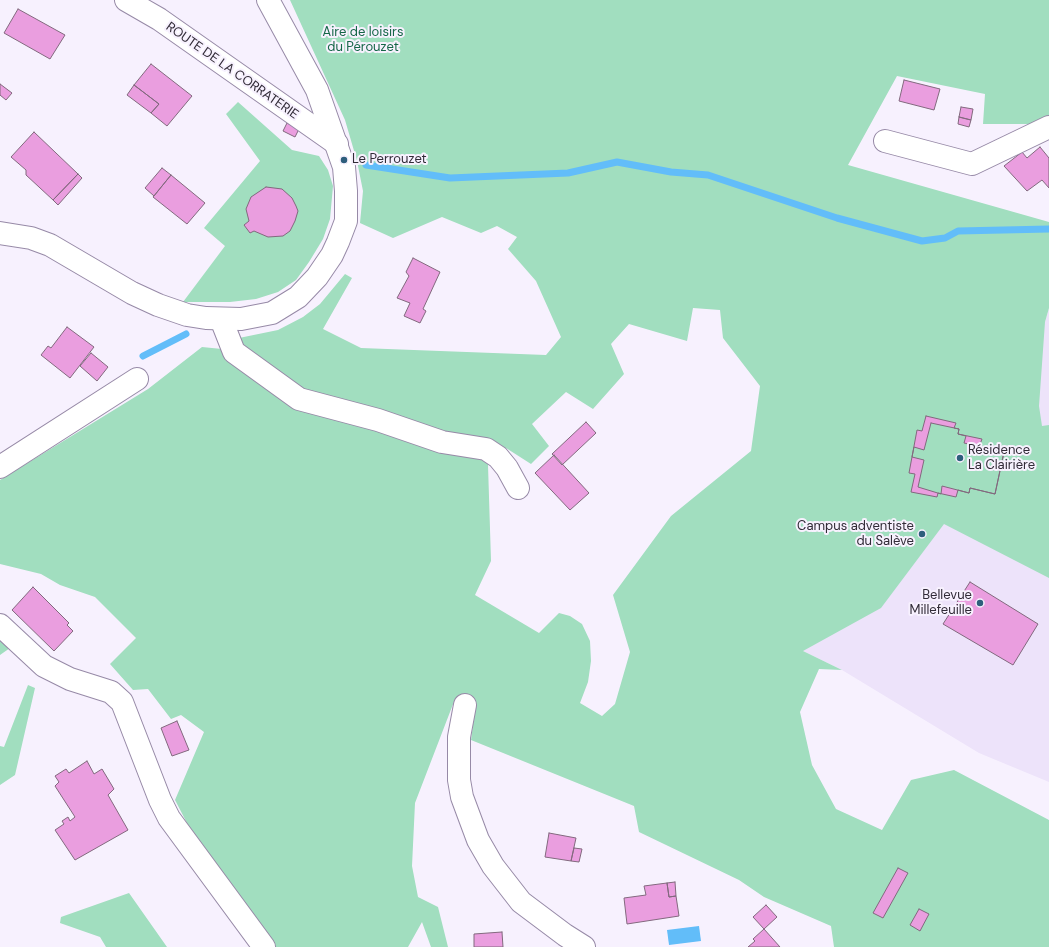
<!DOCTYPE html>
<meta charset="utf-8">
<style>
body{margin:0}
canvas{display:block;background:#f7f1fe}
</style>
<canvas width="1049" height="947"></canvas>
<script>
const ctx = document.querySelector('canvas').getContext('2d');
ctx.lineJoin = 'round';
function fill(path, color) {
  ctx.fillStyle = color;
  ctx.fill(path, 'evenodd');
}
function toPath(rows) {
  const path = new Path2D();
  for (const r of rows) {
    path.moveTo(r[0], r[1]);
    for (let i = 2; i < r.length; i += 2) path.lineTo(r[i], r[i + 1]);
  }
  return path;
}
function trace(path, color, width, dash) {
  ctx.strokeStyle = color;
  ctx.lineWidth = width;
  ctx.lineCap = dash ? 'butt' : 'round';
  ctx.setLineDash(dash || []);
  ctx.stroke(path);
}
function write(font, color, halo, rows, align = 'center') {
  ctx.font = font + ' "DM Sans",sans-serif';
  ctx.lineWidth = 4;
  ctx.setLineDash([]);
  ctx.textBaseline = 'middle';
  ctx.strokeStyle = halo;
  ctx.fillStyle = color;
  for (const [text, x, y, turn = 0] of rows) {
    ctx.save();
    ctx.translate(x, y);
    ctx.rotate((+turn || 0) * Math.PI / 180);
    ctx.textAlign = isNaN(turn) ? turn : align;
    if (halo) ctx.strokeText(text, 0, 0);
    ctx.fillText(text, 0, 0);
    ctx.restore();
  }
}
fill(toPath([
 [1049,308,1049,782,979,753,842,670,737,619,1045,322]
]), '#ede3fa');
fill(toPath([
 [290,0,1049,0,1049,124,983,124,985,94,897,76,848,165,1049,222,1049,308,1045,322,1039,406,1042,426,1049,425,1049,578,944,524,881,608,803,651,842,670,819,669,800,712,812,765,836,809,882,830,911,780,954,770,1049,820,1049,947,834,947,831,926,764,897,739,880,639,832,634,806,471,740,476,702,455,699,415,803,412,866,418,897,438,907,448,947,431,947,422,922,408,947,273,947,201,850,175,800,204,732,181,715,171,719,148,689,133,690,110,664,136,638,95,597,60,585,41,574,0,564,0,480,148,389,202,347,222,349,239,338,278,330,303,317,320,304,345,274,352,278,323,329,361,348,546,355,561,337,536,281,508,249,517,237,497,226,481,233,442,217,393,238,360,223,363,191,357,161,345,120],
 [693,308,720,310,723,338,760,386,751,451,671,516,613,595,630,652,615,704,602,716,580,703,588,682,591,661,590,641,582,624,570,616,559,613,539,633,475,595,491,561,488,465,506,448,531,464,549,446,532,424,566,392,593,409,624,374,611,344,629,324,687,341],
 [238,102,292,150,319,156,328,170,333,186,330,219,323,239,309,262,296,280,278,292,256,299,230,302,183,302,225,246,204,228,260,161,226,114],
 [0,639,10,648,0,655],
 [28,685,35,688,15,775,0,785,0,746,4,747],
 [129,893,167,947,106,947,100,937,60,923,61,917]
]), '#a1debf');
fill(toPath([
 [699,926,701,941,669,945,667,930]
]), '#62bdf9');
trace(toPath([
 [366,165,450,178,568,173,617,162,671,172,708,175,837,218,922,241,945,238,958,231,1049,229],
 [143,356,186,334]
]), '#62bdf9', 7);
const building = toPath([
 [18,9,65,35,50,59,4,33,18,9],
 [151,64,192,96,167,126,151,113,159,104,134,85,151,64],
 [904,80,940,89,934,110,899,101,904,80],
 [0,84,12,93,6,100,0,95,0,84],
 [134,85,159,104,151,113,127,95,134,85],
 [961,107,973,109,971,120,959,117,961,107],
 [959,117,971,120,969,127,958,124,959,117],
 [287,123,299,129,295,137,283,131,287,123],
 [34,132,78,174,53,200,26,175,26,170,11,157,34,132],
 [1040,147,1049,158,1049,188,1042,180,1027,191,1004,166,1022,152,1027,158,1040,147],
 [162,168,171,175,154,196,145,188,162,168],
 [78,174,82,178,58,205,53,200,78,174],
 [171,175,205,203,187,224,153,197,171,175],
 [266,187,282,189,292,198,296,206,298,211,295,221,290,231,283,236,268,237,254,231,250,233,244,225,249,221,246,209,251,197,266,187],
 [413,258,440,272,423,309,426,311,420,323,404,316,410,303,397,298,409,276,406,272,413,258],
 [67,327,94,347,70,378,41,355,48,346,51,348,67,327],
 [91,353,108,367,97,381,80,366,91,353],
 [926,416,956,423,954,428,959,429,958,434,982,439,979,447,1004,452,995,494,970,488,969,493,958,490,956,497,938,493,937,497,911,492,915,474,909,473,917,430,922,431,926,416],
 [586,422,596,433,562,465,552,454,586,422],
 [931,423,959,429,958,434,966,436,964,443,1004,452,995,494,970,488,969,493,942,486,941,494,918,487,924,460,912,457,914,447,924,450,931,423],
 [554,455,589,493,570,510,535,473,554,455],
 [970,582,1038,624,1013,665,943,624,970,582],
 [33,587,69,623,67,625,73,631,54,651,12,610,33,587],
 [177,721,189,750,172,756,161,728,177,721],
 [87,761,94,774,102,769,114,789,108,795,128,830,75,860,55,830,64,824,62,821,68,817,70,821,75,817,55,786,59,782,55,776,66,769,69,773,87,761],
 [549,833,576,838,571,861,545,857,549,833],
 [574,848,582,849,579,862,571,861,574,848],
 [898,868,908,873,883,918,873,913,898,868],
 [675,882,676,896,669,897,667,883,675,882],
 [667,883,669,897,676,896,679,916,627,924,624,898,646,895,644,886,667,883],
 [766,905,777,917,764,929,753,917,766,905],
 [919,909,929,914,920,931,910,925,919,909],
 [764,929,780,947,748,947,755,941,753,939,764,929],
 [502,932,503,947,474,947,474,934,502,932]
]);
fill(building, '#ea9edf');
trace(building, '#82697e', 1);
const minor = toPath([
 [126,0,159,19,337,144],
 [885,141,972,164,1049,127],
 [221,319,234,352,299,399,378,420,442,442,486,449,498,457,507,468,518,488],
 [0,467,137,379],
 [0,625,44,666,70,679,111,692,122,702,160,800,169,818,264,947],
 [465,705,459,737,459,780,462,797,478,840,493,866,521,902,565,935,584,947]
]);
const tertiary = toPath([
 [0,233,31,238,50,245,132,293,158,305,187,315,206,318,241,319,272,313,298,297,317,277,332,255,338,242,346,221,346,191,344,167,317,90,268,0]
]);
trace(minor, '#978aa7', 24);
trace(tertiary, '#978aa7', 24);
trace(minor, '#fff', 22);
trace(tertiary, '#fff', 22);
for (const [x, y, r, color] of [
 [344,160,4,"#2e5e7c"],
 [960,458,4,"#2e5e7c"],
 [922,534,4,"#2e5e7c"],
 [980,603,4,"#2e5e7c"]
]) {
  const dot = new Path2D();
  dot.arc(x, y, r, 0, 2 * Math.PI);
  ctx.fillStyle = color;
  ctx.fill(dot);
  trace(dot, '#f7f1fe', 1.5);
}
write('13px', '#146647', '#f7f1fe', [
 ["Aire de loisirs",363,33],
 ["du Pérouzet",363,48]
]);
write('13px', '#312b37', '#f7f1fe', [
 ["ROUTE DE LA CORRATERIE",232,71,35]
]);
write('13px', '#312b37', '#f7f1fe', [
 ["Le Perrouzet",352,160],
 ["Résidence",968,451],
 ["La Clairière",968,466],
 ["Campus adventiste",914,527,"right"],
 ["du Salève",914,542,"right"],
 ["Bellevue",972,596,"right"],
 ["Millefeuille",972,611,"right"]
], 'left');
</script>
